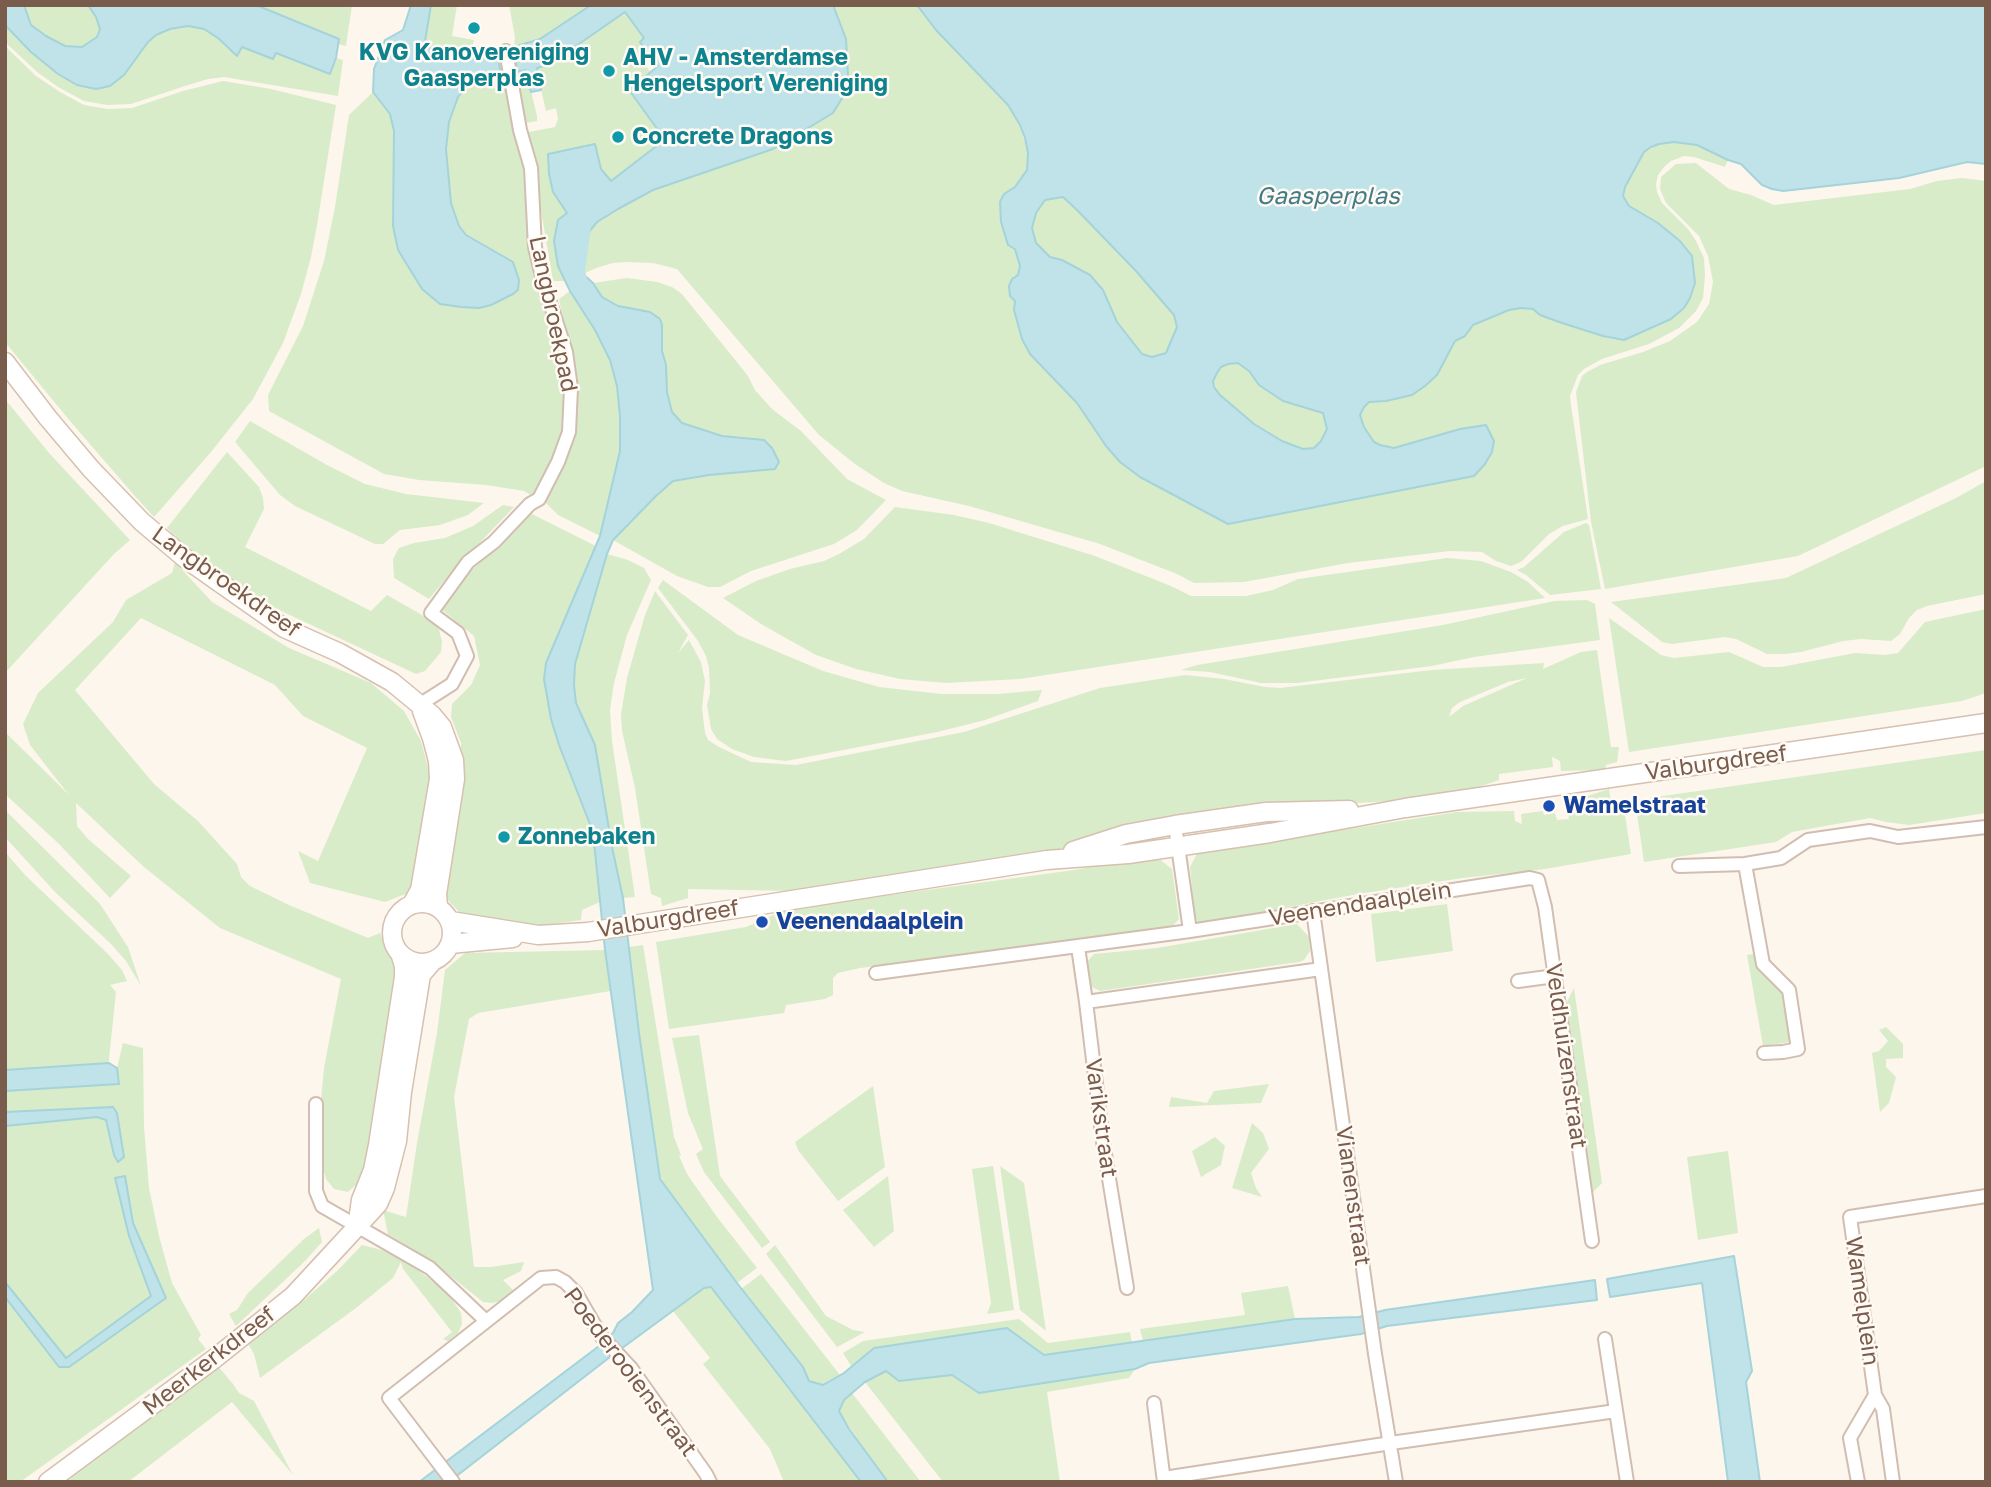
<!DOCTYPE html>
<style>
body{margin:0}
#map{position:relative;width:1991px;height:1487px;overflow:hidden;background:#fdf6ec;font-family:"Golos Text",sans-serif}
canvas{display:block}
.frame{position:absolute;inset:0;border:7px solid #7a5c4d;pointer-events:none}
</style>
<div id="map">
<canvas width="1991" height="1487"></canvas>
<div class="frame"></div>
</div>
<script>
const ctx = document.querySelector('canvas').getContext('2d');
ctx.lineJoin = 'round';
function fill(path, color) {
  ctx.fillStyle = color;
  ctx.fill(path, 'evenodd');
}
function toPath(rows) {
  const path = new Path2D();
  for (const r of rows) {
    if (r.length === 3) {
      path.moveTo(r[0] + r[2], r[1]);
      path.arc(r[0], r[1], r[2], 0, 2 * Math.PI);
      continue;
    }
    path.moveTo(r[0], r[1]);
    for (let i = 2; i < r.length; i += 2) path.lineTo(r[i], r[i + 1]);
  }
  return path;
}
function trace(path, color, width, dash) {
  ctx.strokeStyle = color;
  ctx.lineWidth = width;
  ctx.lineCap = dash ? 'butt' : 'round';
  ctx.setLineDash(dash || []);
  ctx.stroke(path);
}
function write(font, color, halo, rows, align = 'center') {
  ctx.font = font + ' "Golos Text",sans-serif';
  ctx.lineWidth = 5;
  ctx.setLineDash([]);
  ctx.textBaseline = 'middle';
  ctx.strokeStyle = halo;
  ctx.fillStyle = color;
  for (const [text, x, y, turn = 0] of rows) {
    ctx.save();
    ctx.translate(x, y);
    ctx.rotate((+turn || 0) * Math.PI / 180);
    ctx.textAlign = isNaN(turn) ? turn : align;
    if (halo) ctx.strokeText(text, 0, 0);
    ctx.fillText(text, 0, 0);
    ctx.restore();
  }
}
fill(toPath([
 [24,5,88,5,96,17,100,29,97,37,82,47,65,46,46,36,31,25],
 [256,5,352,5,346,46,338,44,339,39],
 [431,5,457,5,452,36,474,40,471,53,424,47],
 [509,5,591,5,540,39,514,47,518,71,526,70,537,116,537,121,525,123,522,122,509,49,514,47,515,37],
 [833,5,917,5,936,30,1008,105,1020,125,1028,153,1027,170,1015,187,1004,194,1020,266,1014,310,1022,339,1030,354,1077,403,1106,446,1120,462,1140,477,1228,524,1413,443,1394,448,1380,445,1374,442,1364,427,1360,415,1364,407,1369,402,1386,401,1437,375,1455,341,1465,336,1473,325,1509,310,1521,308,1533,309,1540,315,1562,323,1612,339,1624,340,1653,328,1680,241,1658,223,1628,206,1623,196,1625,187,1644,152,1659,144,1674,142,1697,145,1728,160,1725,167,1694,157,1684,156,1671,161,1664,167,1658,175,1656,184,1657,192,1662,203,1688,229,1696,241,1704,258,1705,276,1703,298,1696,311,1679,328,1649,344,1602,359,1584,369,1578,375,1570,396,1571,405,1588,519,1563,526,1549,534,1521,562,1511,566,1496,561,1482,552,1450,551,1348,563,1244,582,1194,583,1177,574,1100,544,969,506,902,491,884,483,855,464,819,435,677,269,653,263,626,262,613,263,596,268,583,274,578,255,583,239,597,222,618,209,653,190,773,149,833,113,846,39],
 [625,12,644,38,640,42,650,57,644,63,651,73,629,90,658,130,664,141,611,181,580,149,549,154,553,192,567,214,558,220,558,266,566,281,553,281,534,170,524,133,555,127,558,119,556,108,546,111,536,68,550,64],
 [5,25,31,52,58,74,77,85,96,89,156,35,170,29,188,26,204,29,218,38,229,50,242,47,273,59,275,52,330,74,336,58,343,60,338,96,224,77,208,79,185,86,131,104,107,105,84,101,58,87,37,72,5,42],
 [5,46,36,76,60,92,84,105,108,109,132,108,183,91,223,81,271,89,336,105,317,225,311,257,301,294,283,343,253,399,211,452,154,517,134,495,70,421,5,342],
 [502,50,521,138,526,178,559,340,568,406,562,440,551,468,534,497,524,491,486,485,419,480,384,474,269,411,268,395,303,326,324,261,335,207,349,115,373,92,390,114,394,131,393,226,397,250,422,289,440,303,461,307,479,308,485,246,466,235,459,226,451,203,446,149,449,122,458,97,470,82,501,75,497,52],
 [1696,163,1729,189,1751,195,1774,205,1910,189,1937,181,1962,178,1986,181,1986,466,1798,556,1605,589,1591,522,1576,392,1582,376,1587,372,1600,365,1643,352,1670,341,1697,322,1709,304,1713,282,1708,256,1699,236,1666,203,1660,189,1661,177,1676,164],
 [1063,197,1078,211,1136,271,1174,315,1177,327,1166,353,1152,357,1142,354,1117,322,1103,290,1090,275,1062,260,1050,257,1036,243,1032,228,1036,213,1045,200],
 [627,278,657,282,672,287,682,294,748,376,755,390,772,409,801,431,847,479,886,500,857,530,834,544,751,571,720,587,708,587,677,576,613,540,656,496,673,481,709,475,775,469,745,437,722,436,697,429,682,423,672,412,667,392,666,365,662,351,662,325,650,312,617,306,602,297,593,283],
 [570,291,595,330,610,360,617,386,620,416,620,451,600,536,558,515,543,500,561,464,573,370,559,299],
 [1238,363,1249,371,1259,385,1283,401,1323,413,1327,429,1321,441,1314,448,1303,449,1282,441,1254,424,1220,395,1214,387,1213,381,1217,373,1221,367,1228,364],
 [5,399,49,453,130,540,114,554,5,673],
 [250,421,327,465,365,484,406,494,484,503,468,515,440,525,400,530,383,544,375,544,295,506,280,495,235,442],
 [227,452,259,487,263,498,264,509,245,547,371,611,387,595,429,619,439,629,442,642,441,652,425,671,416,674,277,609,238,588,200,561,167,528],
 [1986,481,1986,594,1927,606,1917,610,1909,618,1900,634,1891,641,1861,639,1843,641,1801,652,1784,654,1767,654,1736,639,1725,637,1672,644,1662,642,1611,602,1786,578,1958,497],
 [503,505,514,507,448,576,429,599,394,578,393,559,399,548,414,543,445,538,473,526],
 [895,507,954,515,989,523,1095,556,1171,586,1191,596,1246,596,1273,590,1298,579,1447,558,1481,561,1511,572,1528,582,1545,598,1020,679,946,683,900,679,856,669,816,655,761,624,723,598,756,581,790,569,824,561,839,554,864,539],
 [530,513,596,546,546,663,544,679,551,719,559,745,593,832,600,902,582,910,581,920,532,927,463,916,445,897,461,766,461,743,451,717,452,704,471,685,480,665,474,636,441,609,470,572],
 [1586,523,1589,525,1601,589,1550,595,1526,575,1517,570,1524,567,1564,532],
 [607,554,628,560,644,568,651,580,627,635,614,683,610,710,612,741,635,897,623,898,612,847,595,745,576,703,574,685,575,664],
 [175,562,212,602,289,648,371,683,404,711,421,741,431,779,417,876,408,893,385,902,310,883,298,851,318,861,367,748,303,716,275,685,141,618,75,690,154,784,198,821,237,864,241,877,250,886,289,905,368,938,380,933,397,968,380,1102,365,1163,357,1184,348,1192,334,1189,326,1179,322,1165,318,1132,324,1068,341,979,220,928,144,867,76,803,77,826,88,839,131,876,110,898,59,844,5,794,5,732,69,795,30,745,23,724,38,693,113,622,126,600,172,573],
 [663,580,738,635,823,671,879,687,941,694,998,694,1042,690,1038,701,985,720,937,732,786,761,754,757,732,749,717,739,711,729,707,705,710,693,709,668,706,656,698,641,658,588],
 [655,591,688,635,678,653,689,640,701,662,705,681,702,708,705,733,708,740,719,747,751,762,796,765,964,732,1100,688,1185,675,1224,679,1265,687,1280,688,1432,670,1544,663,1543,669,1581,652,1597,650,1611,747,1619,747,1617,762,1606,765,1605,770,1561,771,1560,761,1552,757,1553,767,1499,774,1499,780,1464,792,1410,800,1284,807,1126,831,1037,855,796,891,688,889,688,898,662,906,661,898,651,894,635,788,622,731,621,714,627,678,645,615],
 [1527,678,1463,706,1449,717,1452,708,1460,702,1508,682],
 [1587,600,1595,604,1600,640,1474,657,1432,666,1297,683,1261,683,1210,672,1181,670,1197,665,1443,625,1554,601],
 [1986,609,1986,693,1962,701,1629,752,1609,618,1661,655,1674,658,1729,652,1763,667,1781,667,1855,653,1885,655,1898,653,1925,622],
 [1986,750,1986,813,1909,825,1886,822,1870,818,1792,832,1776,842,1644,862,1635,800],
 [1609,789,1611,802,1623,802,1631,854,1545,869,1463,878,1358,894,1273,910,1200,926,1195,917,1190,867,1200,848,1279,840,1457,812,1514,811,1515,821,1522,824,1521,814,1543,811,1544,815,1555,813,1557,820,1569,819,1566,803],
 [5,810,100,904,128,947,141,986,126,961,111,944,55,892,5,837],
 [5,852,26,876,107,953,122,970,127,981,110,985,116,992,108,1068,5,1074],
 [1154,855,1172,869,1179,919,1168,931,860,968,838,973,833,978,833,995,825,999,786,1005,784,1013,669,1029,656,942,746,927,787,909,1074,870],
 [1447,904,1453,951,1376,962,1371,914],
 [1297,924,1309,937,1310,951,1304,960,1299,962,1100,991,1090,986,1086,963,1094,954,1157,948],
 [643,945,674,1137,681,1155,679,1156,687,1174,717,1217,757,1268,737,1283,660,1179,639,1033,629,947],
 [605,950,611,991,478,1013,469,1019,454,1097,474,1267,491,1267,524,1262,521,1271,503,1280,513,1290,500,1301,492,1303,483,1302,433,1262,388,1234,383,1210,406,1217,417,1143,437,1033,445,970,465,953],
 [1754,954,1757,968,1783,995,1790,1042,1763,1046,1747,955],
 [1574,988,1602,1183,1583,1202,1557,1022],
 [1886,1027,1903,1044,1903,1058,1886,1059,1886,1067,1896,1077,1889,1103,1880,1112,1872,1053,1879,1051,1888,1041,1879,1030],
 [699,1035,720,1176,770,1242,762,1248,704,1172,696,1154,703,1149,688,1113,672,1038],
 [123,1043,143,1048,144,1127,149,1188,159,1236,172,1283,201,1335,198,1339,206,1349,20,1482,5,1482,5,1297,60,1367,69,1367,166,1298,133,1223,125,1176,129,1236,151,1296,66,1358,5,1282,5,1091,119,1084,117,1068],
 [1269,1084,1261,1103,1169,1107,1171,1097,1207,1103,1214,1091],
 [873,1086,885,1167,838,1201,798,1150,795,1142],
 [1252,1123,1263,1133,1269,1149,1251,1173,1256,1188,1262,1197,1232,1188],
 [1215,1137,1225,1146,1221,1165,1201,1177,1192,1151],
 [1728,1151,1738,1233,1698,1240,1687,1157],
 [993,1166,1014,1310,987,1314,991,1303,972,1169],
 [1000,1166,1024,1183,1046,1331,1020,1310],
 [888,1176,894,1231,874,1247,843,1210],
 [319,1228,322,1242,304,1262,236,1326,229,1314,237,1310,248,1293,304,1239],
 [362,1245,382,1250,407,1262,447,1292,461,1313,462,1324,458,1333,448,1341,443,1339,452,1332,403,1269,401,1262,393,1278,356,1308,260,1378,254,1354,247,1342,304,1300,338,1270],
 [775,1245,826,1316,853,1330,865,1332,837,1347,766,1254],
 [761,1274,840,1375,823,1385,809,1381,803,1367,741,1289],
 [1288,1286,1295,1319,1143,1341,1140,1329,1245,1315,1241,1293],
 [712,1287,718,1294,861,1482,784,1482,770,1449,703,1364,710,1358,673,1311,704,1288],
 [1019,1319,1048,1343,1130,1332,1132,1343,1044,1355,1007,1328,875,1348,851,1366,843,1353,863,1341],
 [217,1365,233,1384,239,1393,254,1401,293,1475,232,1402,128,1482,66,1482],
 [1135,1369,1129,1378,1047,1392,1060,1482,943,1482,865,1382,887,1371,899,1381,952,1375,980,1393],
 [852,1393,921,1482,889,1482,877,1467,838,1411,844,1400]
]), '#d8ecc9');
const water = toPath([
 [5,5,24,5,31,25,46,36,65,46,82,47,97,37,100,29,96,17,88,5,256,5,339,39,336,58,330,74,276,53,273,59,242,47,237,56,218,38,204,29,188,26,170,29,156,35,148,42,124,75,110,86,96,89,77,85,58,74,31,52,5,25,5,5],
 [411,5,431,5,424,47,471,53,495,49,497,52,501,75,470,82,458,97,449,122,446,149,451,203,459,226,466,235,513,262,519,280,518,290,513,294,491,305,479,308,461,307,440,304,422,289,398,250,393,226,394,131,390,114,373,92,374,69,385,40,403,30,411,5],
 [591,5,833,5,846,39,848,75,846,92,833,113,773,149,653,190,618,209,597,222,583,239,578,255,583,274,593,283,602,297,618,306,650,312,660,319,662,325,662,351,666,365,667,392,672,412,682,423,722,436,764,440,772,448,779,462,775,469,709,475,673,481,656,496,613,540,607,554,575,664,574,685,576,703,595,745,612,847,623,898,639,1033,660,1179,737,1283,803,1367,809,1381,823,1385,844,1373,874,1348,1007,1328,1044,1355,1295,1319,1359,1317,1385,1310,1595,1280,1597,1300,1387,1326,1361,1334,1149,1363,1135,1369,979,1393,952,1375,899,1381,886,1371,865,1382,852,1393,844,1400,839,1411,849,1429,888,1482,861,1482,711,1287,704,1288,610,1357,454,1478,447,1482,419,1482,599,1346,613,1333,618,1323,632,1312,653,1290,605,950,593,832,559,745,551,719,544,679,546,663,600,536,620,451,620,416,617,386,610,360,595,330,570,291,558,266,554,241,558,220,567,213,553,192,549,174,548,154,595,144,601,169,611,181,663,141,658,130,629,90,658,66,650,57,640,42,644,38,625,12,550,64,537,68,541,90,531,92,526,70,517,72,514,47,540,39,591,5],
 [917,5,1986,5,1986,164,1967,162,1899,178,1783,191,1772,189,1762,185,1741,164,1728,160,1697,145,1674,142,1659,144,1651,147,1644,152,1625,187,1623,196,1629,206,1658,223,1680,241,1692,256,1695,283,1690,298,1684,308,1671,319,1624,340,1603,336,1562,323,1540,315,1533,309,1521,308,1509,310,1473,325,1465,336,1455,341,1437,375,1425,386,1412,395,1386,401,1369,402,1364,407,1360,415,1364,427,1374,442,1380,445,1394,448,1460,429,1486,425,1494,441,1492,452,1485,464,1474,476,1228,524,1140,477,1120,462,1106,446,1077,403,1030,354,1022,339,1014,310,1015,301,1010,296,1009,286,1012,279,1018,275,1020,266,1015,249,1008,245,1001,222,1000,202,1004,194,1015,187,1027,170,1028,153,1025,138,1020,125,1008,105,936,30,917,5],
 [1063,197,1078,211,1136,271,1174,315,1177,327,1166,353,1152,357,1142,354,1117,322,1103,290,1090,275,1062,260,1050,257,1036,243,1032,228,1036,213,1045,200,1063,197],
 [1238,363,1249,371,1259,385,1283,401,1323,413,1327,429,1321,441,1314,448,1303,449,1282,441,1254,424,1220,395,1214,387,1213,381,1217,373,1221,367,1228,364,1238,363],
 [109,1063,117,1068,119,1084,5,1091,5,1070,109,1063],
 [113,1107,117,1113,124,1157,118,1162,114,1155,106,1120,97,1117,5,1126,5,1112,113,1107],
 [125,1176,133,1223,166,1298,69,1367,59,1367,5,1297,5,1282,66,1358,151,1296,129,1236,115,1178,125,1176],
 [1734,1256,1752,1371,1746,1382,1760,1482,1728,1482,1702,1283,1610,1297,1607,1279,1734,1256]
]);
fill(water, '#bfe3e8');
trace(water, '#a5d3da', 2);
trace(toPath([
 [579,280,577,270,583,226]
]), '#bfe3e8', 16);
const street = toPath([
 [419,705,452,684,467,656,458,633,431,613,468,562,494,542,530,504,539,499,558,462,569,432,571,388,566,352,543,281,535,247,531,168,520,130,506,51],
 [1175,825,1190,931],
 [1745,864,1763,964,1789,990,1798,1049,1783,1052,1764,1053],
 [1679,866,1745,864,1781,858,1808,840,1870,831,1898,837,1986,827],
 [1313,911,1375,1354,1396,1482],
 [1078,947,1086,1002,1103,1142,1127,1288],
 [876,973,1190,931,1530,878,1538,880,1545,907,1592,1241],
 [1518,981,1555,976],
 [1086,1002,1321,969],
 [316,1104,316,1191,322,1206,430,1268,486,1321],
 [1605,1339,1627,1482],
 [1154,1403,1164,1482],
 [1164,1478,1391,1443,1616,1411],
 [453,1482,389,1398,541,1278,556,1277,565,1282,576,1293,601,1336,631,1368,706,1474,710,1482],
 [1858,1482,1850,1438,1875,1395],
 [1893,1482,1883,1409,1875,1395,1850,1217,1986,1196]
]);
const secondary = toPath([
 [5,362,48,418,91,469,142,522,186,559,284,628,340,653,392,682,432,715,442,727,454,760,455,779,437,894,438,906],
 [1073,851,1126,834,1175,825,1266,812,1349,810],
 [422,933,30],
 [412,904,420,890,439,779,438,761,432,738,422,711],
 [451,921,538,935,588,932,1047,860,1128,854,1270,833,1405,808,1986,723],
 [450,944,513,938],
 [357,1227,361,1200,373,1170,378,1145,404,977,404,966,400,953],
 [48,1482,214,1359,293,1296,378,1204,385,1188,397,1141,402,1092,421,975,433,961]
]);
trace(street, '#d1beb0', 16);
trace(secondary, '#d6c0b0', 21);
trace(street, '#fff', 12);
trace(secondary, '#fff', 18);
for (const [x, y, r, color] of [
 [474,28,7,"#0f9aa8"],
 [609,71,7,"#0f9aa8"],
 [618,137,7,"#0f9aa8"],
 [1549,806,7,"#1a4fb4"],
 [504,837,7,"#0f9aa8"],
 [762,922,7,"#1a4fb4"]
]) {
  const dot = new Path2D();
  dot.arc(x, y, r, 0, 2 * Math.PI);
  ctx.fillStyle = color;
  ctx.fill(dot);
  trace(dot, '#fffaf3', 2.5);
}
write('bold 23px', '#0d838f', '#fffaf3', [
 ["KVG Kanovereniging",474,53,"center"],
 ["Gaasperplas",474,79,"center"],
 ["AHV - Amsterdamse",623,58],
 ["Hengelsport Vereniging",623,84],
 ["Concrete Dragons",632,137],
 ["Zonnebaken",518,837]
], 'left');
write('23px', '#7a5c4d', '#fffaf3', [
 ["Langbroekpad",553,314,78],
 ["Langbroekdreef",226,582,35],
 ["Valburgdreef",1716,763,-8],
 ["Veenendaalplein",1360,904,-9],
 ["Valburgdreef",668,919,-9],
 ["Veldhuizenstraat",1566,1056,82],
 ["Varikstraat",1101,1118,82],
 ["Vianenstraat",1353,1196,82],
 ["Wamelplein",1862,1301,82],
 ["Meerkerkdreef",209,1361,-38],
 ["Poederooienstraat",630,1372,53]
]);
write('bold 23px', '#164399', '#fffaf3', [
 ["Wamelstraat",1563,806],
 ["Veenendaalplein",776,922]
], 'left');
write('italic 24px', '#437c86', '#fffaf3', [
 ["Gaasperplas",1328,196]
]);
</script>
